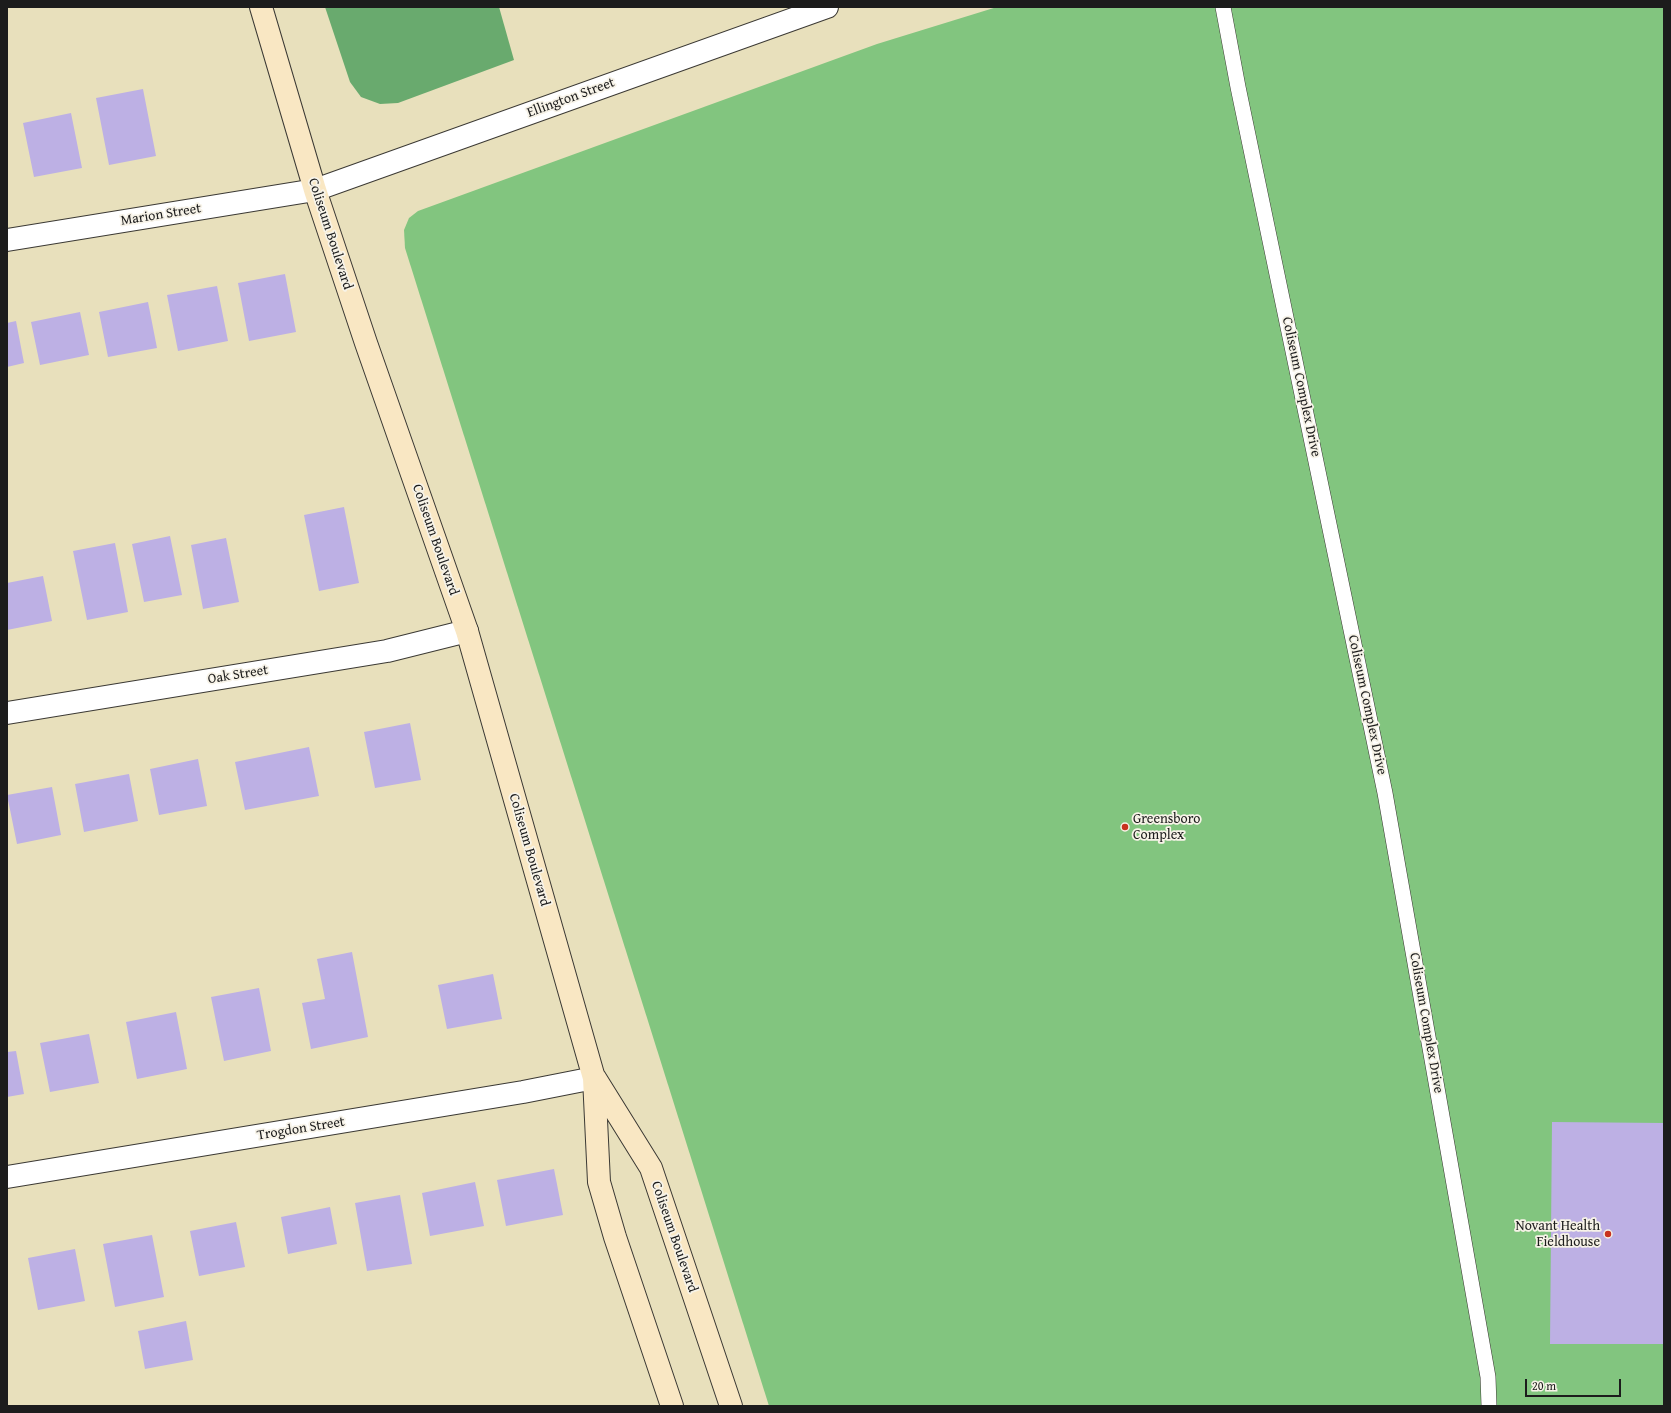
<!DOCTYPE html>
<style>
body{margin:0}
#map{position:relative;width:1671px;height:1413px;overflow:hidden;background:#e8e0bc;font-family:"Gentium Book Plus",serif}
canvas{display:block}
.frame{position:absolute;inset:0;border:8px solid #1c1c1c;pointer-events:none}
.scale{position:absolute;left:1525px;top:1379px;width:96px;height:18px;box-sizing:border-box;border:2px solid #1c1c1c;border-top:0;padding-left:5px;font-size:12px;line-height:14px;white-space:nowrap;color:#1c1c1c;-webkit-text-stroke:3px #f7f3e8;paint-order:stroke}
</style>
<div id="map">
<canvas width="1671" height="1413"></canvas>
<div class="frame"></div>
<div class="scale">20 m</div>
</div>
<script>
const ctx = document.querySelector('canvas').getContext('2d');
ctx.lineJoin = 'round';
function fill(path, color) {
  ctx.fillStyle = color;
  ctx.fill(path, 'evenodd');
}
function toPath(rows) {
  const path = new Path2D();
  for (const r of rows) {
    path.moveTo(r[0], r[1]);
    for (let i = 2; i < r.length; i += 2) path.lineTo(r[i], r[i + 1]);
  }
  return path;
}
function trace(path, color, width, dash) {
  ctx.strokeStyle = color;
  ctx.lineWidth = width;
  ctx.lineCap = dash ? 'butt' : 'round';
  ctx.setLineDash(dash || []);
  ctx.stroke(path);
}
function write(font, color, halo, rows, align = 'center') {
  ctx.font = font + ' "Gentium Book Plus",serif';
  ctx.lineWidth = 3.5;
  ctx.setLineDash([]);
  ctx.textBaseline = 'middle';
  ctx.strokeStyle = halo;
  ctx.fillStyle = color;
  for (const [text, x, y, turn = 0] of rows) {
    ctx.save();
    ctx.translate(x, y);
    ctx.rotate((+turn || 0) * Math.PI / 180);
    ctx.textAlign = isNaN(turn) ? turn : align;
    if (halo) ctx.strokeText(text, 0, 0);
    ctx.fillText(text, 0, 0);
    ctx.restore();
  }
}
fill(toPath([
 [997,7,1664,7,1664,1406,769,1406,405,248,404,230,409,218,418,211,877,44]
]), '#82c57f');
fill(toPath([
 [325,7,499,7,514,60,398,103,380,104,361,97,350,82]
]), '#69aa6e');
fill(toPath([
 [143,89,156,156,109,165,96,98],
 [71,113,82,168,34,177,23,123],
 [285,274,296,332,249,341,238,283],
 [217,286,228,341,178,351,167,295],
 [148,302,157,348,108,357,99,312],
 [80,312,89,355,40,365,31,322],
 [16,321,24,363,7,367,7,323],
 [344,507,359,583,319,591,304,515],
 [170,536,182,595,144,602,132,544],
 [226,538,239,602,203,609,191,545],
 [115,543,128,612,87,620,73,551],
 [43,576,52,621,7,630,7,583],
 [410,723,421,780,375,788,364,732],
 [309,747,319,796,245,810,235,762],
 [198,759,207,806,159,815,150,769],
 [129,774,138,821,84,832,75,784],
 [52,787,61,835,17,844,7,795],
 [352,952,368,1037,311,1049,302,1003,325,999,317,959],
 [493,974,502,1019,447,1029,438,985],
 [259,988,271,1051,224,1061,211,997],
 [176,1012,187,1069,137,1079,126,1022],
 [89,1034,99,1083,50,1092,40,1043],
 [16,1051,24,1094,7,1097,7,1052],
 [1552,1122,1664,1123,1664,1344,1550,1344],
 [554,1169,563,1215,506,1226,497,1180],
 [475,1182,484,1226,430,1236,422,1193],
 [400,1195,412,1264,367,1271,355,1203],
 [330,1207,337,1244,288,1254,281,1217],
 [236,1222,245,1267,199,1276,190,1231],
 [152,1235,164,1297,115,1307,103,1244],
 [75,1249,85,1301,38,1310,28,1258],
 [186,1321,193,1360,145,1369,138,1331]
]), '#bdb0e4');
const service = toPath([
 [1223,7,1238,87,1385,793,1488,1377,1489,1406]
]);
const minor = toPath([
 [7,240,315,190,827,7],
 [7,713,387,651,467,631],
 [7,1177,523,1092,594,1078]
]);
const secondary = toPath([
 [261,7,315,190,366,343,467,631,594,1078,599,1182,615,1237,672,1406],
 [595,1078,651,1168,731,1406]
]);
trace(service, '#3b3934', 16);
trace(minor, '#3b3934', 24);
trace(secondary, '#3b3934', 24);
trace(service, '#fff', 15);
trace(minor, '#fff', 22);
trace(secondary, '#f9e7c3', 22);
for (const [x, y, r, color] of [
 [1125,827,4,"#c8321e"],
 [1608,1234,4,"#c8321e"]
]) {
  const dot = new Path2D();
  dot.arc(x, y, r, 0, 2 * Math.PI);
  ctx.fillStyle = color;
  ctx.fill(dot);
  trace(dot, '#f7f3e8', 1.5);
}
write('14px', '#1c1c1c', '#f7f3e8', [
 ["Ellington Street",571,98,-20],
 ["Marion Street",161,215,-9],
 ["Coliseum Boulevard",330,234,72],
 ["Coliseum Complex Drive",1301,387,78],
 ["Coliseum Boulevard",435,540,71],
 ["Oak Street",238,675,-9],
 ["Coliseum Complex Drive",1367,705,78],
 ["Coliseum Boulevard",529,850,74],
 ["Coliseum Complex Drive",1426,1023,80],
 ["Trogdon Street",301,1129,-9],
 ["Coliseum Boulevard",674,1237,71]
]);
write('14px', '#1c1c1c', '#f7f3e8', [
 ["Greensboro",1133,819],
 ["Complex",1133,835],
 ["Novant Health",1600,1226,"right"],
 ["Fieldhouse",1600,1242,"right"]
], 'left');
</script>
